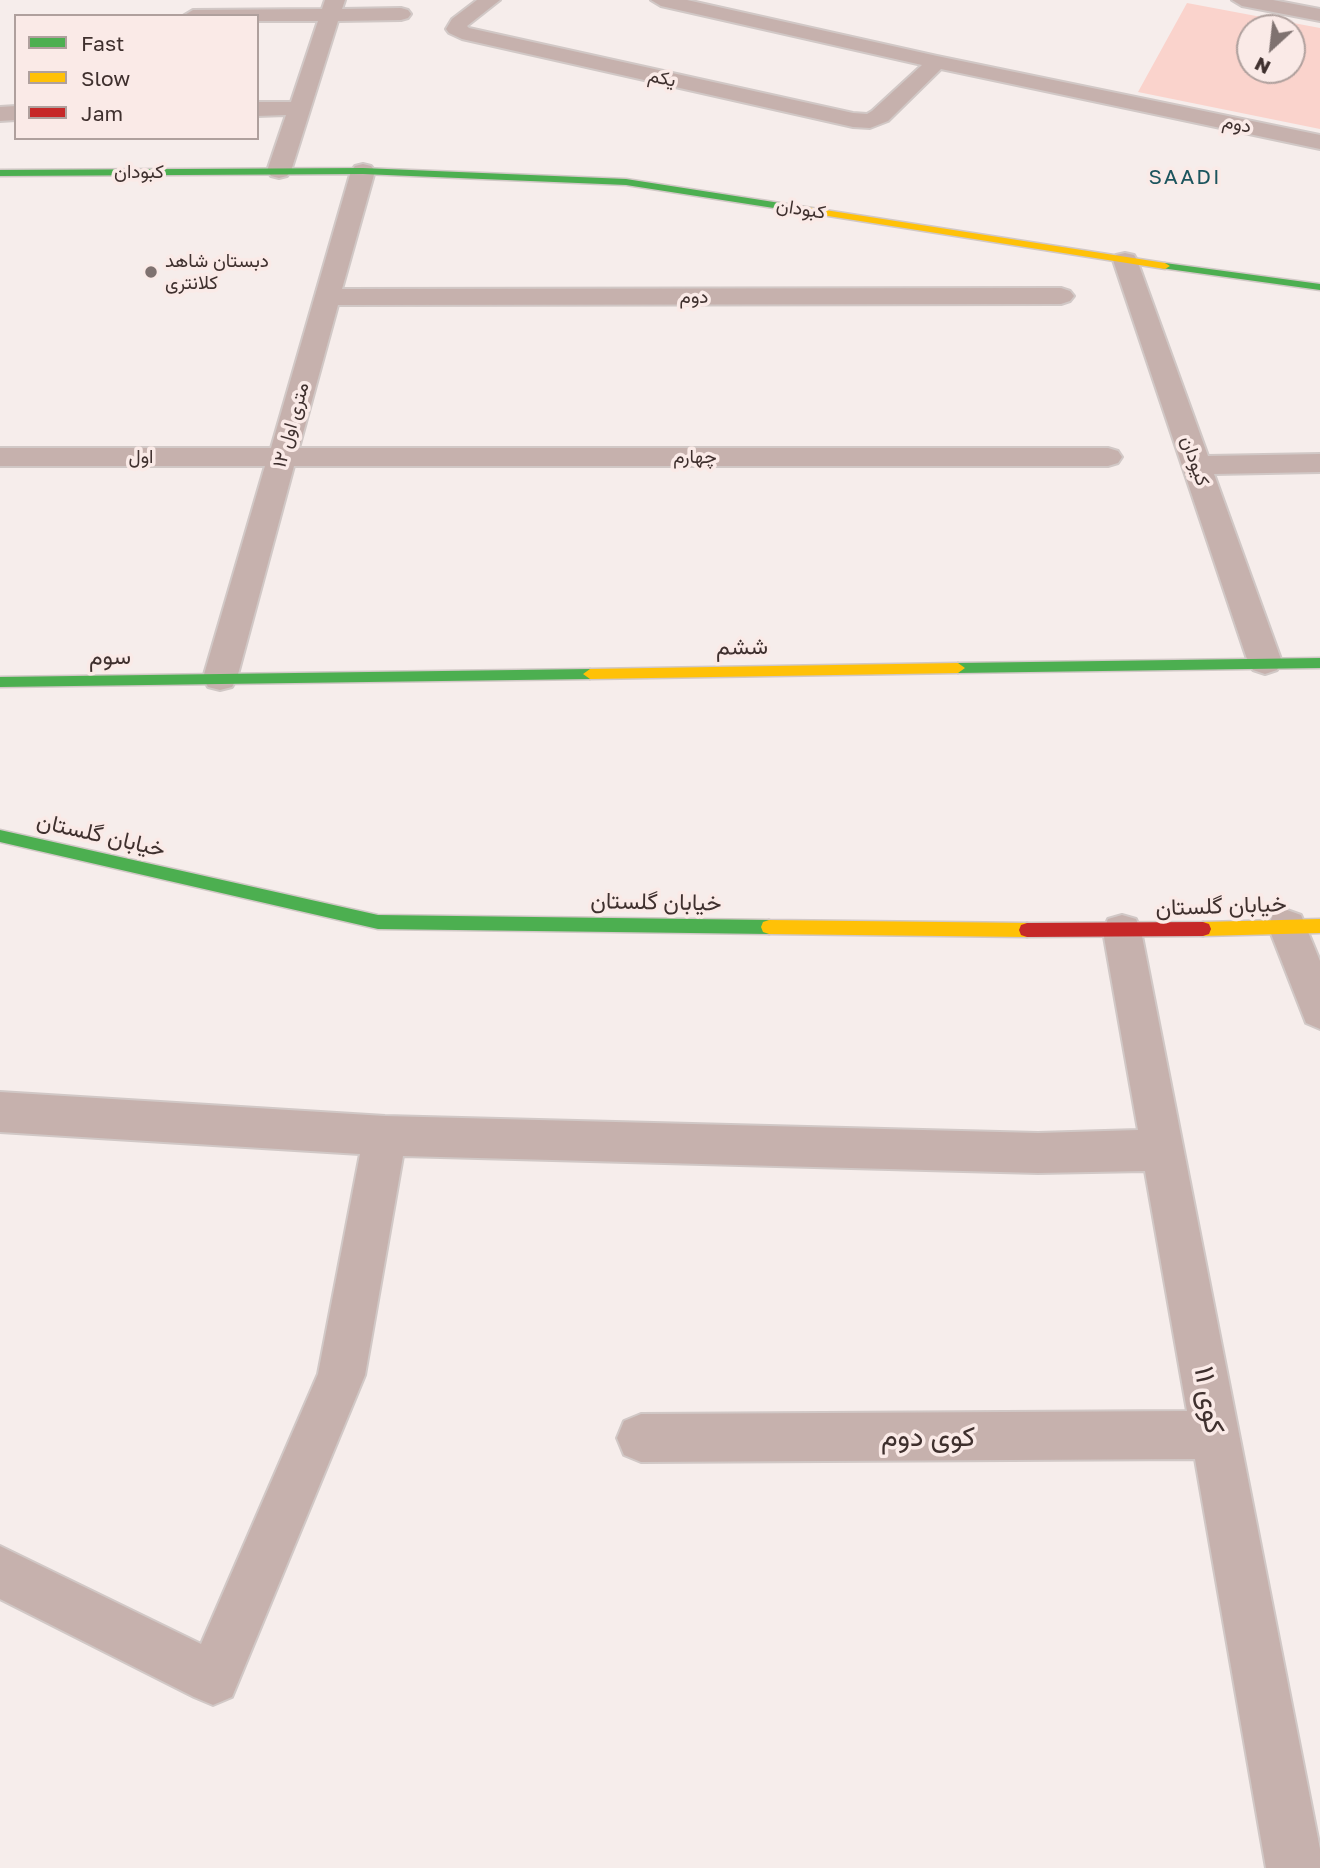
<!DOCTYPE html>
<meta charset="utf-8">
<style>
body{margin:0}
#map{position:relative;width:1320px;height:1868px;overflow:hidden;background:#f6edeb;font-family:"Golos Text",sans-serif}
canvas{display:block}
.legend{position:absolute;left:14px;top:14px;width:245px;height:126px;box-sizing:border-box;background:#faeae7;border:2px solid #afa09d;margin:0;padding:9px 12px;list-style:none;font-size:21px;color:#3f302e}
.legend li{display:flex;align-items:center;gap:14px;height:35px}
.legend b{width:35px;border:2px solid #afa09d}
.north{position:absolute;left:1236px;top:14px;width:70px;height:70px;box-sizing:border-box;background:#faeae7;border:2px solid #afa09d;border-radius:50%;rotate:207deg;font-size:19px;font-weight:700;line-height:28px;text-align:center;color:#3f302e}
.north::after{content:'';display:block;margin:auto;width:24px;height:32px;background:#7f7270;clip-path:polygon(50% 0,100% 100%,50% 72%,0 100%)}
</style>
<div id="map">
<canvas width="1320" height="1868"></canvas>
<ul class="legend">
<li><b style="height:9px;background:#4caf50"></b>Fast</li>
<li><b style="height:9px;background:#ffc107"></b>Slow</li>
<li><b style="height:9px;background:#c62828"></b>Jam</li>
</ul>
<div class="north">N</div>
</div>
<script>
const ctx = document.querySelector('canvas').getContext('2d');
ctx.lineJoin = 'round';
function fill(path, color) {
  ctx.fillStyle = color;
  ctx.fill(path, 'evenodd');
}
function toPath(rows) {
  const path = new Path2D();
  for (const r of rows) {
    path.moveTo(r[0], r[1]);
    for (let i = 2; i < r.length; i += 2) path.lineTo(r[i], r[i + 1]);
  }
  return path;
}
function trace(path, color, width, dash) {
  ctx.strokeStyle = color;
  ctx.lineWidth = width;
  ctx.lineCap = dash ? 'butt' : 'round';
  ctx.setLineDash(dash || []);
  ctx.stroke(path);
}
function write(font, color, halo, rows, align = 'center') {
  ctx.font = font + ' "Golos Text",Vazirmatn,sans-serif';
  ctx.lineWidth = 7;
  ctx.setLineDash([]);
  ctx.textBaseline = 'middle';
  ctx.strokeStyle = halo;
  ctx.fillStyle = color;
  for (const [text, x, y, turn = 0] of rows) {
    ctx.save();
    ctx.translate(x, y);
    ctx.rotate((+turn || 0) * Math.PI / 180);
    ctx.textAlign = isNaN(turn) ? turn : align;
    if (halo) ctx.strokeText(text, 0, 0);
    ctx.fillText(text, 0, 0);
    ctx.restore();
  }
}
fill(toPath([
 [1187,3,1320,28,1320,129,1138,92],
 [1250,28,1292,28,1292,70,1250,70]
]), '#fad3cc');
const street = toPath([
 [325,0,345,0,342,9,401,8,408,10,411,14,408,18,401,20,338,21,291,171,287,176,279,178,271,176,267,171,286,115,257,116,257,102,291,102,318,21,257,21,257,16,183,16,193,10,322,9,325,0],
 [477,0,500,0,467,26,469,28,853,113,867,114,872,111,922,65,661,6,651,0,687,0,937,56,1320,135,1320,149,941,69,888,121,870,128,853,127,462,39,449,33,446,29,452,19,477,0],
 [1232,0,1273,0,1320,9,1320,21,1242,6,1232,0],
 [16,106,16,120,0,121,0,107,16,106],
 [363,164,371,166,375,171,342,289,1061,288,1070,291,1074,296,1070,301,1061,304,338,305,299,448,1108,448,1118,451,1122,457,1118,463,1108,466,294,466,237,678,232,687,220,690,208,687,203,678,265,466,0,466,0,448,271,448,351,171,355,166,363,164],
 [1125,253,1134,255,1137,260,1208,456,1320,454,1320,472,1214,474,1282,662,1277,670,1265,674,1253,670,1248,662,1113,260,1116,255,1125,253],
 [1287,910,1301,915,1320,961,1320,1029,1306,1023,1268,926,1273,915,1287,910],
 [1122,915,1136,919,1141,931,1320,1849,1320,1868,1266,1868,1195,1459,641,1462,624,1455,617,1438,624,1421,641,1414,1187,1411,1145,1171,1038,1173,403,1156,365,1375,232,1697,213,1705,194,1697,0,1599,0,1546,201,1644,318,1374,360,1154,0,1132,0,1092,385,1116,1038,1133,1138,1130,1103,931,1108,919,1122,915]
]);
const fast = toPath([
 [363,168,626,179,793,205,798,208,793,211,626,185,363,174,0,176,0,170,363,168],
 [1165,263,1320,284,1320,290,1161,268,1160,266,1165,263],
 [1320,658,1320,668,958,673,951,668,958,663,1320,658],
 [590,669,597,674,590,679,0,687,0,677,590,669],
 [0,830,378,915,769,920,775,922,777,927,775,932,769,934,378,929,0,842,0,830]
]);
const slow = toPath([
 [793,205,1165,263,1170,266,1165,269,790,210,788,208,793,205],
 [958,663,965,668,958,673,590,679,583,674,590,669,958,663],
 [1320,919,1320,933,1203,936,1197,934,1195,929,1197,924,1203,922,1320,919],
 [769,920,1027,923,1033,925,1035,930,1033,935,1027,937,769,934,763,932,761,927,763,922,769,920]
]);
const jam = toPath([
 [1203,922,1209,924,1211,929,1209,934,1203,936,1027,937,1021,935,1019,930,1021,925,1027,923,1203,922]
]);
trace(street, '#d1c8c6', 4);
trace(fast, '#d1c8c6', 3);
trace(slow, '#d1c8c6', 3);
trace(jam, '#d1c8c6', 3);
fill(street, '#c6b1ad');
fill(fast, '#4caf50');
fill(slow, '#ffc107');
fill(jam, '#c62828');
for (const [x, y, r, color] of [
 [151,272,7,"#7f7270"]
]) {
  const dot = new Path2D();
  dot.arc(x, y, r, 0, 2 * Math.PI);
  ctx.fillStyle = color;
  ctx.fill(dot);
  trace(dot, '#faeae7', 2.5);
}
write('19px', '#3f302e', '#faeae7', [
 ["یکم",662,78,12],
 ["دوم",1237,124,12],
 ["کبودان",139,172],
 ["کبودان",801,209,9],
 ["دوم",694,297],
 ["۱۲ متری اول",291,425,-74],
 ["اول",141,457],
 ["چهارم",695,457],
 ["کیودان",1195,461,71]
]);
write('19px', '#3f302e', '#faeae7', [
 ["دبستان شاهد",165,261],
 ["کلانتری",165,283]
], 'left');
ctx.letterSpacing = '2px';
write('21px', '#1c555e', '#faeae7', [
 ["SAADI",1185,177]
]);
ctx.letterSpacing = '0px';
write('23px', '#3f302e', '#faeae7', [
 ["ششم",742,647,-1],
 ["سوم",110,657,-1],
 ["خیابان گلستان",101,835,13],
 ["خیابان گلستان",656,902,1],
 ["خیابان گلستان",1221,906,-2]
]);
write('28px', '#3f302e', '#faeae7', [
 ["کوی ۱۱",1209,1400,80],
 ["کوی دوم",928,1437]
]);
</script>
